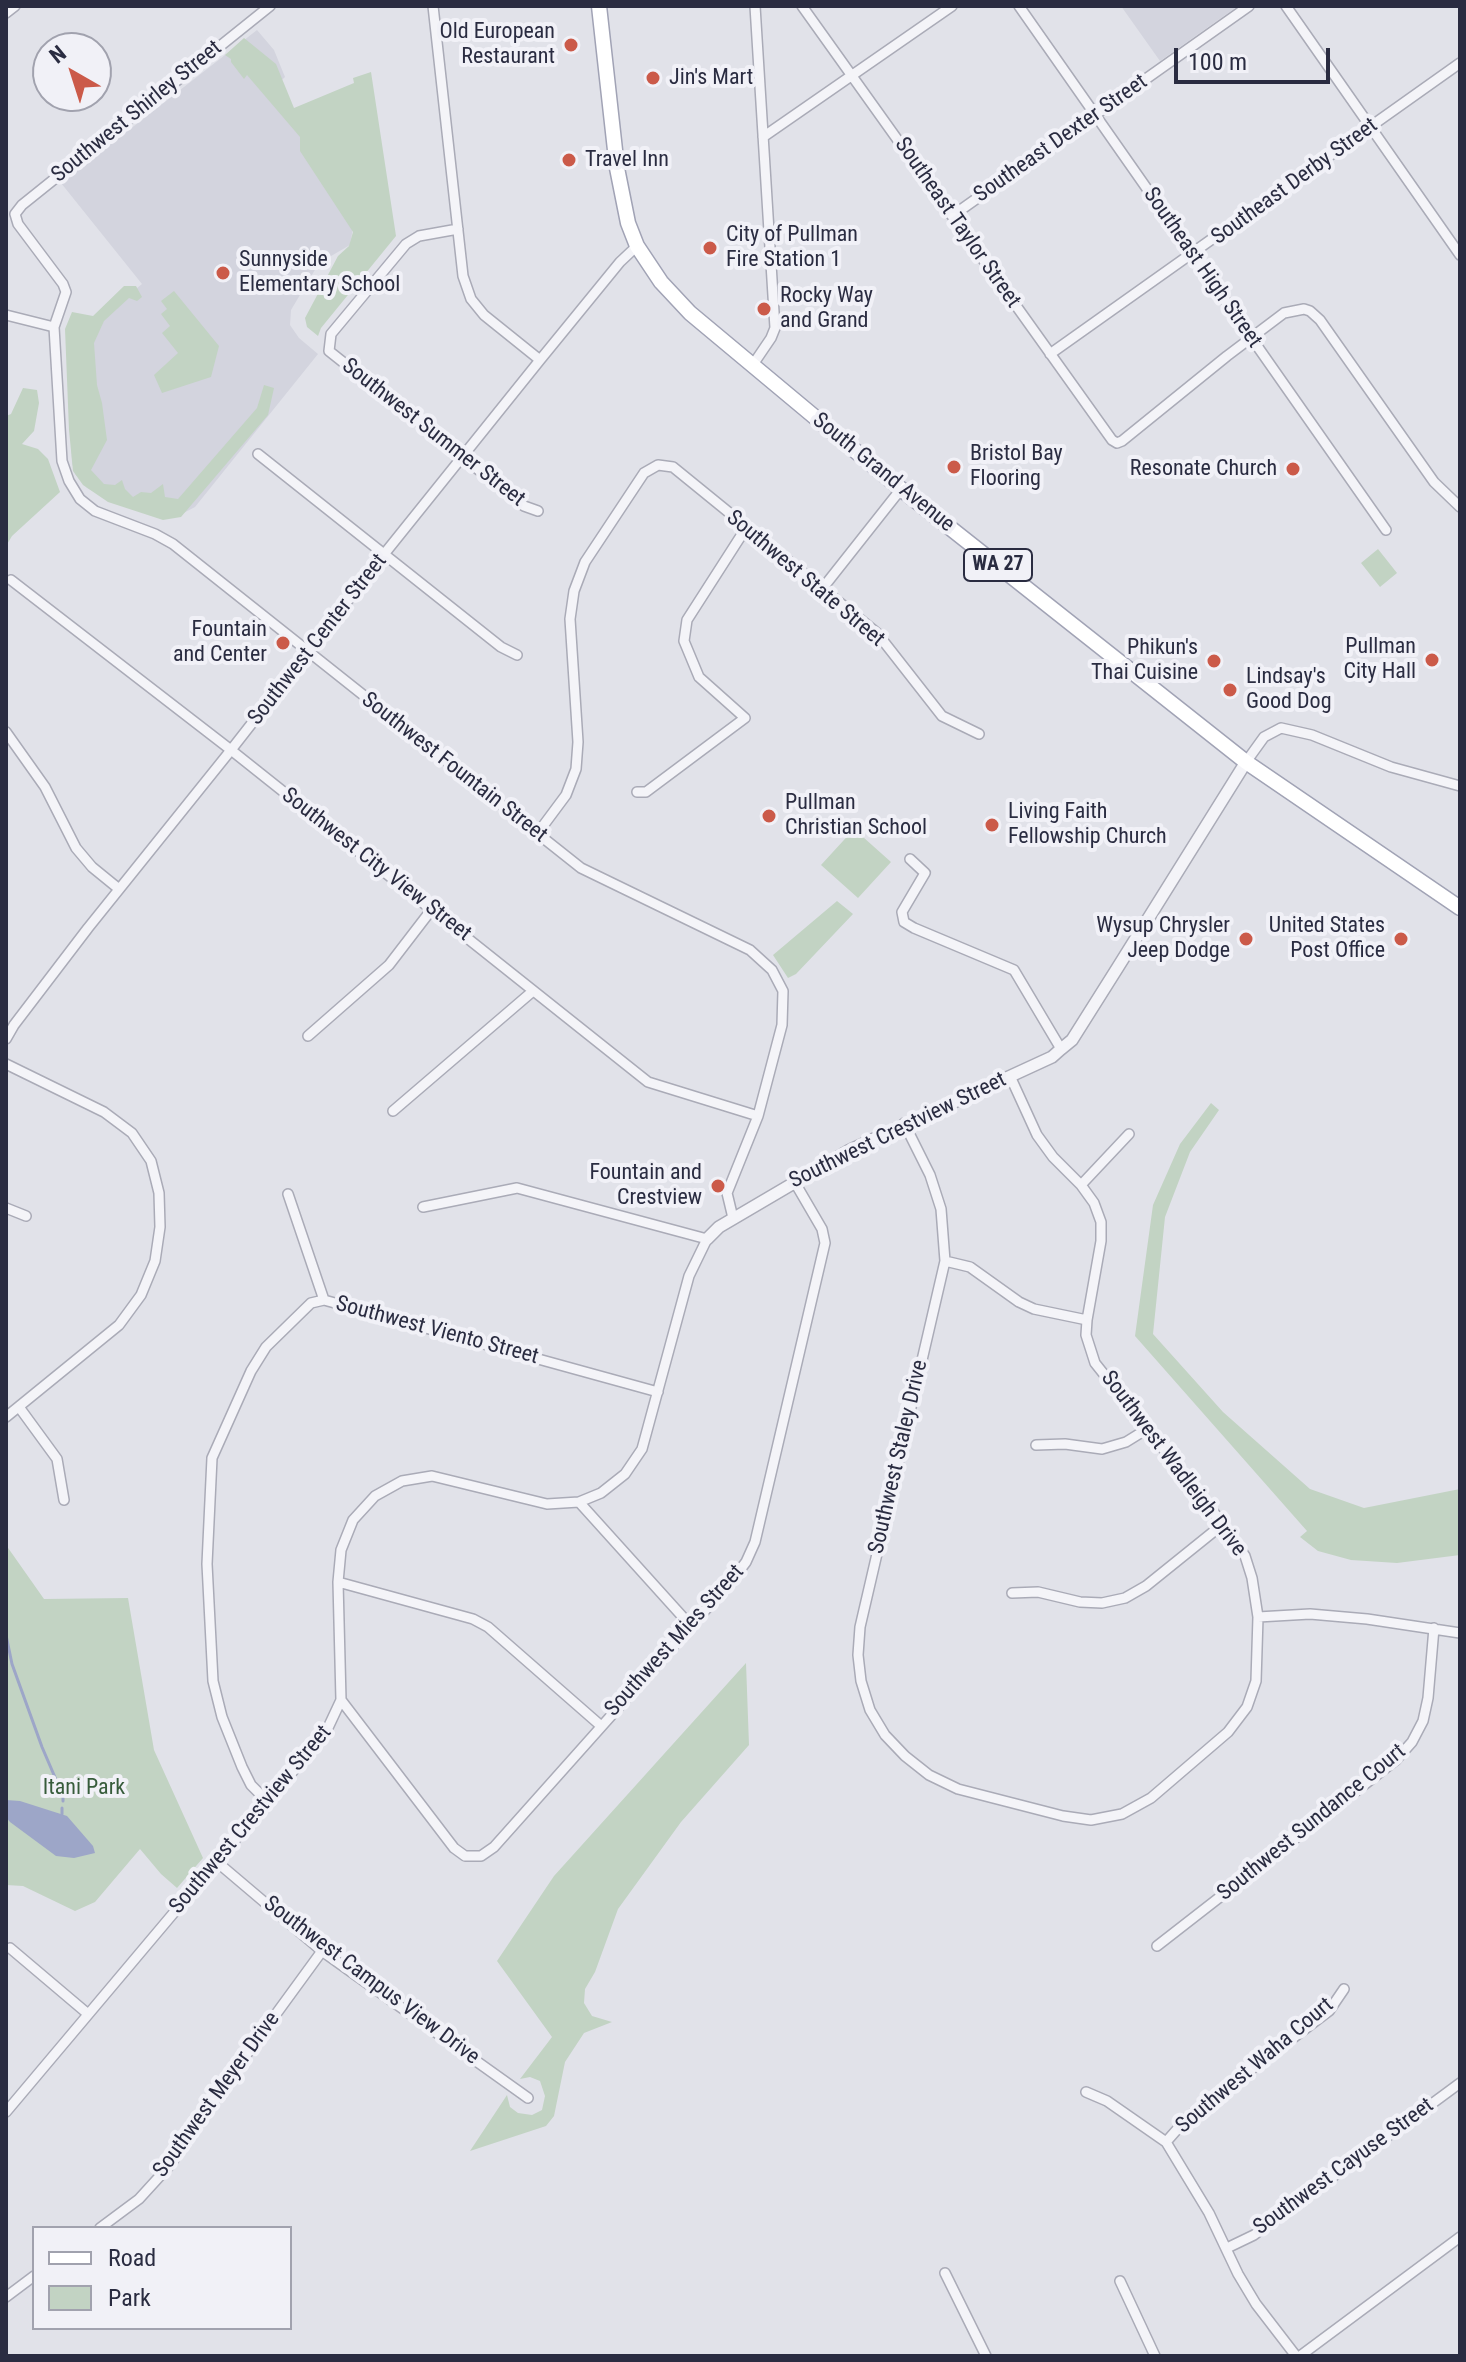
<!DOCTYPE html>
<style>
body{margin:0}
#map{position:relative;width:1466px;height:2362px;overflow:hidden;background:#e1e2e9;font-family:"Roboto Condensed",sans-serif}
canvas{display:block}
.frame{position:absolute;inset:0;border:8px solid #2a2c41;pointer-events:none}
.legend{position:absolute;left:32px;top:2226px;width:260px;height:104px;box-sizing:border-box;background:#f1f1f7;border:2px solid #a1a2ae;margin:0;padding:10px 14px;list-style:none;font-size:24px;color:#2a2c41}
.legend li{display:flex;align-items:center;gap:16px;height:40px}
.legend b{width:40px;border:2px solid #a1a2ae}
.north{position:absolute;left:32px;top:32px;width:80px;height:80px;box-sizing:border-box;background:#f1f1f7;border:2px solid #a1a2ae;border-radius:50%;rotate:321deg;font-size:22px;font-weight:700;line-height:32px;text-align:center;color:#2a2c41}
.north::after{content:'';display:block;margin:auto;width:28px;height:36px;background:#cb5a49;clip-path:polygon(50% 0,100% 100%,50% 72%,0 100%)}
.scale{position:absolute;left:1174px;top:48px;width:156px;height:36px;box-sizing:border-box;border:4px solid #2a2c41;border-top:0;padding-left:10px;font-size:24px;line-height:28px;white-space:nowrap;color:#2a2c41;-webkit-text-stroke:6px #f1f1f7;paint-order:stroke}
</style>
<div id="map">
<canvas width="1466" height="2362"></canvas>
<div class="frame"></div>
<ul class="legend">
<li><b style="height:10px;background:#fff"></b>Road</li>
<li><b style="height:22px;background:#c2d3c3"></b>Park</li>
</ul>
<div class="north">N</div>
<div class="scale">100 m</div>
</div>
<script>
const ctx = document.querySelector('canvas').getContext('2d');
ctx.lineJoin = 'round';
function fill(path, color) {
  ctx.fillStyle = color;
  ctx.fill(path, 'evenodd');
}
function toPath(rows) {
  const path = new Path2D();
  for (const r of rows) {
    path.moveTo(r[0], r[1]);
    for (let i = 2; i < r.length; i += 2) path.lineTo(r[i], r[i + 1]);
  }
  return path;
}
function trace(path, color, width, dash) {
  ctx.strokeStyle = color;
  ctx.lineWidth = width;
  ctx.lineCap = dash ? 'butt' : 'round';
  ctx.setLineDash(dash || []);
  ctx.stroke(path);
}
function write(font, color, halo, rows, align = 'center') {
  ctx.font = font + ' "Roboto Condensed",sans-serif';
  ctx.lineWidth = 8;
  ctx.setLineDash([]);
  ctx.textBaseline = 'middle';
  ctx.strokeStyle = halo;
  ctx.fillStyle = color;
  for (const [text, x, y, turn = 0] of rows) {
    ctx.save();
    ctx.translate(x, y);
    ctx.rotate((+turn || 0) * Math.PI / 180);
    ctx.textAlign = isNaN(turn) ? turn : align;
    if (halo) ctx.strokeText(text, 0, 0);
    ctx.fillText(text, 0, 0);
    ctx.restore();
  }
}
fill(toPath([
 [1121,6,1238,6,1160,61],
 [257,30,274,50,285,77,269,92,301,134,353,228,350,245,319,263,291,310,290,325,299,338,318,354,195,507,176,517,110,500,87,488,75,474,72,463,67,345,142,284,61,183]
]), '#d3d4de');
fill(toPath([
 [244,38,276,64,294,108,354,83,353,78,371,72,396,236,321,328,318,336,307,327,305,318,338,256,349,246,353,232,300,151,300,137,247,75,244,79,231,62,231,59,225,55],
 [124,286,136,286,142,297,137,301,129,298,104,321,94,343,97,385,102,403,107,440,91,470,104,484,115,485,122,480,125,489,133,497,141,492,151,493,163,484,165,497,178,499,257,408,264,385,274,388,268,415,181,517,163,520,108,502,83,485,73,471,69,430,65,329,72,312,93,316],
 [174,291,219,346,211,377,162,393,154,375,178,353,162,333,170,326,161,314,167,309,161,301],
 [23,388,37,390,39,403,34,431,22,444,38,449,48,459,60,492,12,536,6,546,6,416,11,414],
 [1378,549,1397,573,1380,587,1361,563],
 [854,829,891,862,858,898,821,865],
 [837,901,853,914,796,974,788,978,773,955],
 [1211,1103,1219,1110,1190,1152,1165,1217,1153,1334,1223,1412,1310,1489,1364,1508,1460,1489,1460,1555,1397,1563,1351,1560,1318,1551,1300,1537,1307,1531,1135,1336,1153,1205,1180,1144],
 [6,1545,44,1599,128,1598,154,1750,203,1858,177,1888,161,1874,140,1849,95,1902,75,1911,23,1886,6,1885],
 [746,1663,749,1745,681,1822,618,1909,595,1972,585,1989,584,2003,592,2016,612,2022,584,2033,565,2062,554,2116,546,2126,470,2151,507,2095,510,2107,518,2113,532,2115,542,2110,545,2096,540,2081,530,2077,520,2079,552,2037,497,1961,554,1876]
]), '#c2d3c3');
fill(toPath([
 [6,1800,20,1801,67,1816,93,1846,95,1853,74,1858,56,1856,10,1822,6,1817]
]), '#9da6c8');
trace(toPath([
 [6,1635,12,1664,42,1747,63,1796,63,1801],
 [62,1814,62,1808]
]), '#9da6c8', 3);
const minor = toPath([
 [270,6,22,205,15,214,18,224,63,284,66,292,54,327,62,461,69,481,80,499,95,511,155,534,173,544,581,868,750,950,772,970,783,991,782,1025,758,1116,727,1193,733,1218],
 [433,6,463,276,471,299,484,315,540,360],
 [802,6,1112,440,1117,443,1122,441,1227,356,1284,313,1304,309,1310,311,1320,320,1434,482,1460,507],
 [1019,6,1386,530],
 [1286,6,1460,255],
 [6,13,15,6],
 [763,137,952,6],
 [952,216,1249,6],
 [458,229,419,236,406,244,331,334,329,351,524,506,538,511],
 [6,315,54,327],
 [1050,354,1460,63],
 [752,366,771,338,775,328,755,6],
 [258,454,501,647,517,655],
 [11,580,231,750,648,1082,758,1116],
 [822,589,901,489],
 [6,732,45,787,76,848,92,867,119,889],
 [1246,762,1264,737,1281,728,1312,735,1391,767,1460,786],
 [637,792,646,792,745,718,699,677,684,641,687,620,746,528],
 [537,834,566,795,576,769,578,742,570,619,574,591,585,562,644,473,658,465,673,467,877,633,942,716,979,734],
 [910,859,925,873,902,912,904,922,914,928,1014,970,1061,1049],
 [308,1036,389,965,432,909],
 [6,1039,14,1025,88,928,231,750,385,553,540,360,620,262,637,246],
 [6,1064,104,1112,132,1133,151,1161,159,1193,160,1227,155,1261,141,1295,119,1325,6,1417],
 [393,1111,533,991],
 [904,1123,930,1175,941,1209,945,1261,860,1627,858,1655,861,1681,870,1710,885,1735,905,1756,929,1775,958,1789,1063,1816,1091,1820,1122,1814,1151,1798,1228,1732,1247,1707,1256,1681,1258,1617,1252,1578,1245,1556,1223,1524,1095,1363,1086,1335,1087,1320,1101,1241,1101,1222,1094,1203,1081,1185,1053,1157,1037,1135,1010,1076],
 [1081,1185,1129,1134],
 [288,1194,324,1300],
 [6,1208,26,1216],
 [945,1261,970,1267,1019,1302,1034,1309,1087,1320],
 [19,1407,57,1459,64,1500],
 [1036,1445,1065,1444,1102,1449,1126,1442,1147,1429],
 [579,1502,690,1625],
 [338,1582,473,1619,488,1627,600,1725],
 [1012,1593,1038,1592,1080,1602,1102,1603,1125,1598,1146,1586,1223,1524],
 [1258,1617,1310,1614,1367,1619,1460,1633],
 [341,1700,454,1848,465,1856,481,1856,494,1847,733,1579,746,1562,755,1542,825,1243,822,1229,794,1181],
 [267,1801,251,1785,242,1767,222,1717,213,1681,207,1564,212,1458,251,1371,266,1347,311,1303,324,1300,658,1392],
 [217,1862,322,1951,528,2098],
 [1157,1946,1396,1760,1412,1742,1423,1721,1428,1698,1434,1628],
 [10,1948,88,2014],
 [1086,2092,1107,2101,1166,2142,1209,2213,1238,2274,1256,2304,1296,2356],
 [6,2112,326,1732,341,1700,338,1582,341,1550,353,1520,375,1496,402,1481,432,1476,547,1504,579,1502,601,1493,625,1474,642,1449,689,1276,707,1239,517,1188,423,1207],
 [1166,2142,1188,2117,1329,2011,1344,1989],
 [100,2228,139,2199,170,2165,233,2073,322,1951],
 [1227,2248,1254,2235,1460,2083],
 [945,2273,986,2356],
 [1120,2281,1155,2356],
 [6,2297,34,2276],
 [1300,2356,1460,2237]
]);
const tertiary = toPath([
 [707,1239,719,1227,850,1150,1052,1057,1061,1049,1072,1040,1118,967,1246,762]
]);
const primary = toPath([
 [599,6,617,168,628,223,637,246,661,282,690,313,901,489,1246,762,1460,908]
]);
trace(minor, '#aaabb7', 12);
trace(tertiary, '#aaabb7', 14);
trace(primary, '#a1a3b5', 17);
trace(minor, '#f4f4f8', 9);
trace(tertiary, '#f4f4f8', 11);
trace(primary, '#fff', 14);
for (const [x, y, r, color] of [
 [571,45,8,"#cb5a49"],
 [653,78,8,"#cb5a49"],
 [569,160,8,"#cb5a49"],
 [710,248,8,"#cb5a49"],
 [223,273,8,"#cb5a49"],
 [764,309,8,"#cb5a49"],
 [954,467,8,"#cb5a49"],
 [1293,469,8,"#cb5a49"],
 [283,643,8,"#cb5a49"],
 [1432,660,8,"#cb5a49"],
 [1214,661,8,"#cb5a49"],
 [1230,690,8,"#cb5a49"],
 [769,816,8,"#cb5a49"],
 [992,825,8,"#cb5a49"],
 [1246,939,8,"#cb5a49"],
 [1401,939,8,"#cb5a49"],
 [718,1186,8,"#cb5a49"]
]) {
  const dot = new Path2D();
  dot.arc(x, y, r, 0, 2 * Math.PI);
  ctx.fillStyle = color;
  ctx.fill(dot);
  trace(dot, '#f1f1f7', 3);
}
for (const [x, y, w] of [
 [998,565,68]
]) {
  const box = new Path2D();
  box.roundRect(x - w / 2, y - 16, w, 32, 6);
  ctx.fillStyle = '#f1f1f7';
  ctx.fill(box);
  trace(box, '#2a2c41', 2);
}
write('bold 20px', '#2a2c41', null, [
 ["WA 27",998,565]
]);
write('22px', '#2a2c41', '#f1f1f7', [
 ["Old European",555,32,"right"],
 ["Restaurant",555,57,"right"],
 ["Jin's Mart",669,78],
 ["Travel Inn",585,160],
 ["City of Pullman",726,235],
 ["Fire Station 1",726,260],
 ["Sunnyside",239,260],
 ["Elementary School",239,285],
 ["Rocky Way",780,296],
 ["and Grand",780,321],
 ["Bristol Bay",970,454],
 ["Flooring",970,479],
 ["Resonate Church",1277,469,"right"],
 ["Fountain",267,630,"right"],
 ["and Center",267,655,"right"],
 ["Pullman",1416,647,"right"],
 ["City Hall",1416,672,"right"],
 ["Phikun's",1198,648,"right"],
 ["Thai Cuisine",1198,673,"right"],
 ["Lindsay's",1246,677],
 ["Good Dog",1246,702],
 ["Pullman",785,803],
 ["Christian School",785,828],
 ["Living Faith",1008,812],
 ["Fellowship Church",1008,837],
 ["Wysup Chrysler",1230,926,"right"],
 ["Jeep Dodge",1230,951,"right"],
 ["United States",1385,926,"right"],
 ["Post Office",1385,951,"right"],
 ["Fountain and",702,1173,"right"],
 ["Crestview",702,1198,"right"]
], 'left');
write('22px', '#2a2c41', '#f1f1f7', [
 ["Southwest Shirley Street",137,112,-39],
 ["Southeast Dexter Street",1061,139,-35],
 ["Southeast Derby Street",1295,182,-36],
 ["Southeast Taylor Street",957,223,55],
 ["Southeast High Street",1202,268,55],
 ["Southwest Summer Street",433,433,38],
 ["South Grand Avenue",883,473,39],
 ["Southwest State Street",805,579,40],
 ["Southwest Center Street",318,640,-52],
 ["Southwest Fountain Street",454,768,38],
 ["Southwest City View Street",376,865,38],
 ["Southwest Crestview Street",898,1131,-26],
 ["Southwest Viento Street",437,1331,15],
 ["Southwest Staley Drive",899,1457,-77],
 ["Southwest Wadleigh Drive",1173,1464,53],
 ["Southwest Mies Street",675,1641,-48],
 ["Southwest Crestview Street",251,1820,-50],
 ["Southwest Sundance Court",1312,1823,-39],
 ["Southwest Campus View Drive",371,1981,37],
 ["Southwest Waha Court",1255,2066,-40],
 ["Southwest Meyer Drive",217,2095,-54],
 ["Southwest Cayuse Street",1344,2167,-36]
]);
write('22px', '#375c3b', '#f1f1f7', [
 ["Itani Park",84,1788]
]);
</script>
